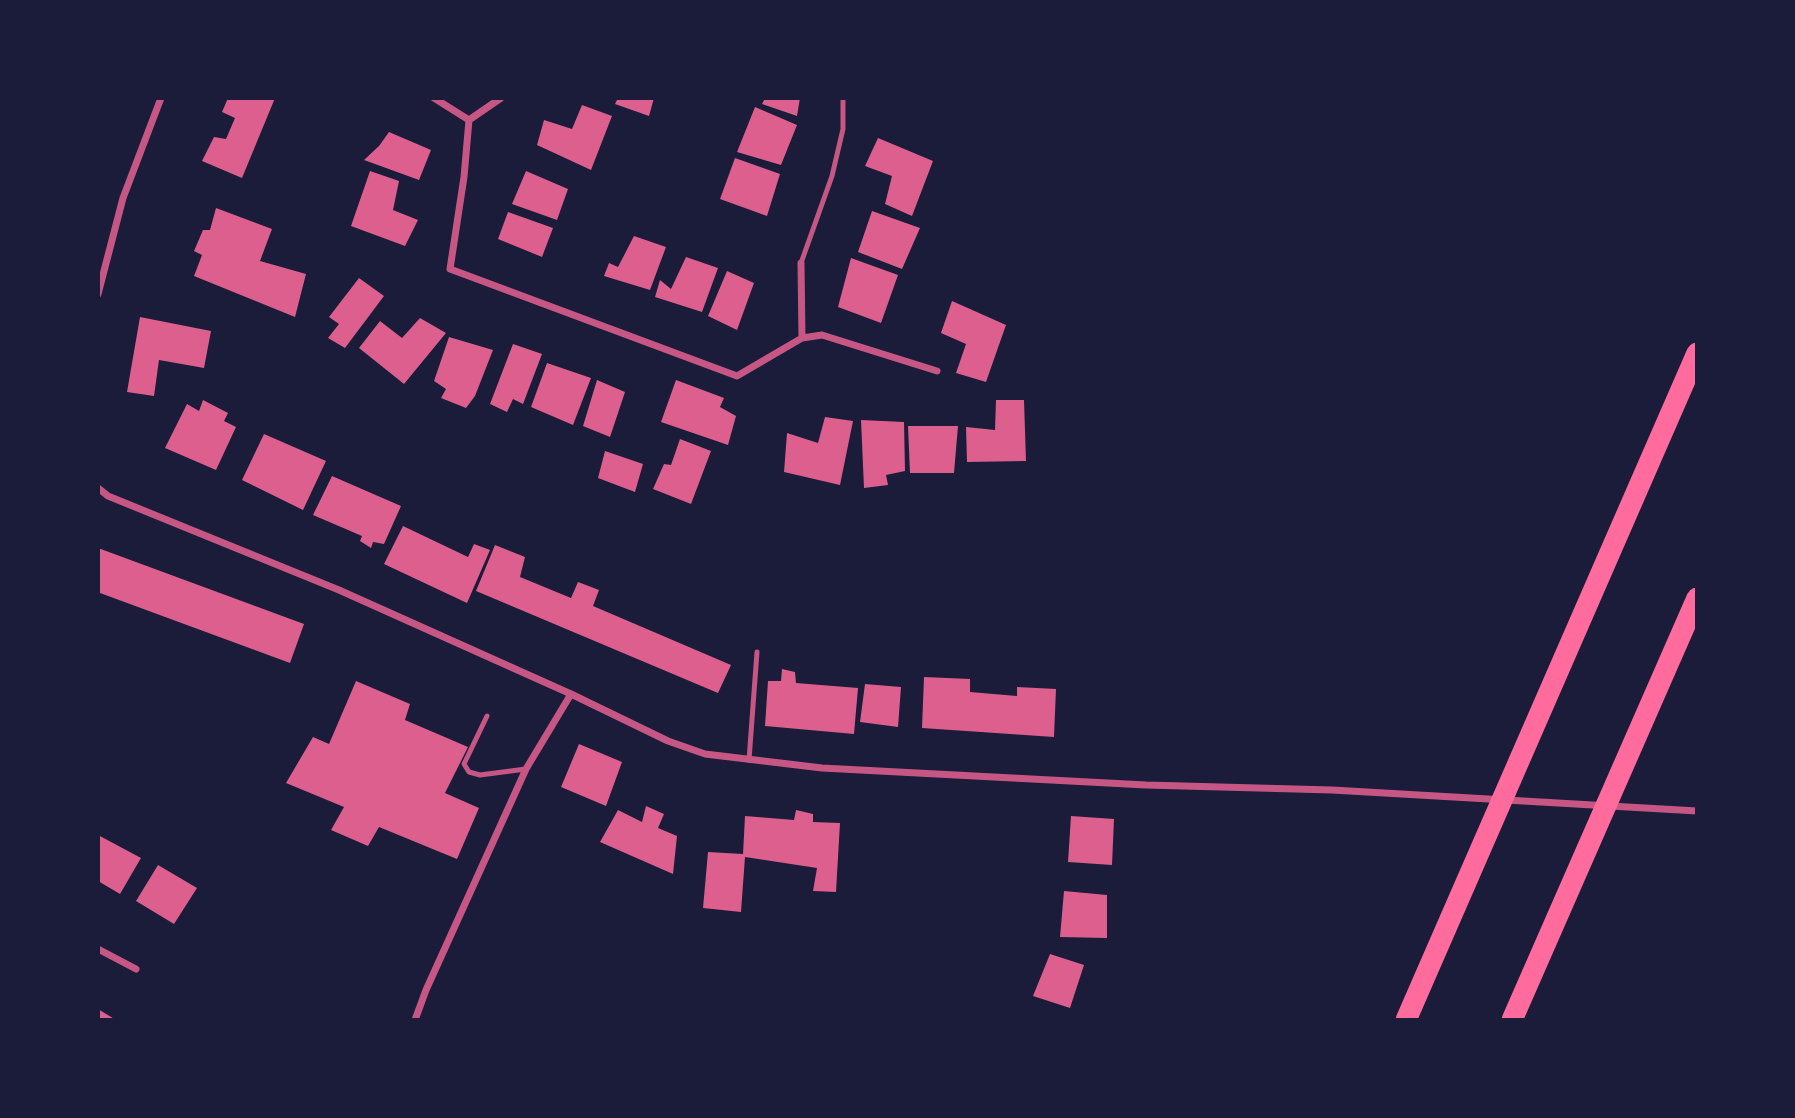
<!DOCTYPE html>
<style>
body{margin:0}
#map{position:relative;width:1795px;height:1118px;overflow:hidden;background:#1b1b3a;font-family:"Titillium Web",sans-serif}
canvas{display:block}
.frame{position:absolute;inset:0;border:100px solid #1b1b3a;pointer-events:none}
</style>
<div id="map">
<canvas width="1795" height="1118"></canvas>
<div class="frame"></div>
</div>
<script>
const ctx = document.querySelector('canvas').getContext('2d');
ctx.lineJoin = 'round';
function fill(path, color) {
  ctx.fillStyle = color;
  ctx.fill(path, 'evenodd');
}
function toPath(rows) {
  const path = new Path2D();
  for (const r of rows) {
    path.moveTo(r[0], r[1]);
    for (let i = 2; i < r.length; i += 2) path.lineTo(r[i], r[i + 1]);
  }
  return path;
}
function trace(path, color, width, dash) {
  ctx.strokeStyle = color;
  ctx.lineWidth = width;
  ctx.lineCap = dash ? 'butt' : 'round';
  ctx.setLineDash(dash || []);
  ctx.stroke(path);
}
fill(toPath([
 [228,98,275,98,242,178,202,161,214,137,226,139,235,118,222,112],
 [618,98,654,98,649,116,615,104],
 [765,98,800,98,797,116,762,104],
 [582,105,612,116,591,170,537,145,544,120,572,129],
 [755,107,797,125,781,165,737,152],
 [389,132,431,150,419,180,364,160,379,146],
 [878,138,933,161,912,216,885,204,892,176,865,166],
 [735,158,780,174,767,216,720,199],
 [370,171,399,181,393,210,418,220,405,246,351,226],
 [526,171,568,189,557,220,512,204],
 [216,208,272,229,260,261,306,274,295,317,194,276,202,255,194,251,203,230,210,230],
 [872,211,920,228,902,269,858,252],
 [508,212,553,228,542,257,498,239],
 [634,236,666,247,650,290,604,276,609,263,618,267],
 [686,257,718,268,702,312,655,297,660,280,671,289],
 [851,258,898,275,881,323,838,307],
 [727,271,754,283,737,330,708,316],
 [359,278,384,296,345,348,328,338,339,324,329,317],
 [952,301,1006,325,986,382,956,373,966,344,941,333],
 [140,317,211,331,204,368,159,360,154,396,127,392],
 [420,318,446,333,404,384,359,348,380,321,402,338],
 [449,337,493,350,475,396,466,408,441,398,446,389,434,381],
 [513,344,542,354,523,404,513,399,507,412,490,404],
 [547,363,591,378,573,425,531,407],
 [597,380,625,392,610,437,583,426],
 [676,380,724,398,720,407,736,416,728,445,661,422],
 [203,400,228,413,224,421,236,427,216,470,165,448,187,404,199,411],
 [996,400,1024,400,1026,461,967,462,966,427,995,430],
 [825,417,853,421,840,485,784,472,787,433,818,443],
 [861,420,904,422,905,471,886,475,888,485,864,488],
 [908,426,958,426,954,473,910,473],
 [264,434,326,461,303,510,242,480],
 [680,439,711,451,691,504,653,489,664,464,671,465],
 [605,451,643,464,635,492,598,478],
 [332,476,401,506,384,544,373,542,371,548,360,541,362,536,313,515],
 [403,526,468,557,474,544,490,550,467,603,384,564],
 [495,545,525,557,520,577,571,598,578,582,599,590,593,606,731,665,718,693,476,591],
 [98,548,304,624,290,663,100,593,98,597],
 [782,669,795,672,796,683,858,688,854,734,765,726,768,681,781,681],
 [924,677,970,679,970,692,1017,696,1017,687,1056,689,1054,737,922,728],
 [356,681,410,704,405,720,468,747,445,793,479,808,457,859,379,827,368,846,331,830,344,807,286,783,313,737,329,744],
 [865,684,901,687,898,727,860,722],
 [579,744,622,762,606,806,561,787],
 [646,806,664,814,658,828,677,836,673,874,600,842,618,810,642,822],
 [796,810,813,814,813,822,840,823,836,892,813,891,817,868,745,857,741,912,703,908,708,852,743,854,745,816,794,820],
 [1071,816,1114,819,1112,865,1068,862],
 [98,835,141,858,120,894,98,881],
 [158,865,197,888,174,924,136,901],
 [1064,891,1107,895,1107,938,1060,937],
 [1050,954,1084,965,1070,1008,1033,996],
 [98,1009,116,1020,98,1020]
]), '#dd5f8e');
trace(toPath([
 [801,263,832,176,843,129,843,98],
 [487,716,464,764,469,772,480,775,526,769],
 [749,760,757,652]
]), '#c65784', 5);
trace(toPath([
 [434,98,469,120,464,177,450,269,737,376,802,338,801,263],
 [469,120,501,98],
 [98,294,123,198,161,98],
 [802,338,822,335,937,371],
 [98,488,108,496,339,590,571,694,668,741,705,754,822,768,1146,785,1332,790,1697,811],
 [98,949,136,969],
 [415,1020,426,990,526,769,571,694]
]), '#c65784', 7);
trace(toPath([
 [1406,1020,1697,353],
 [1512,1020,1697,598]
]), '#ff6b9d', 21);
</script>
